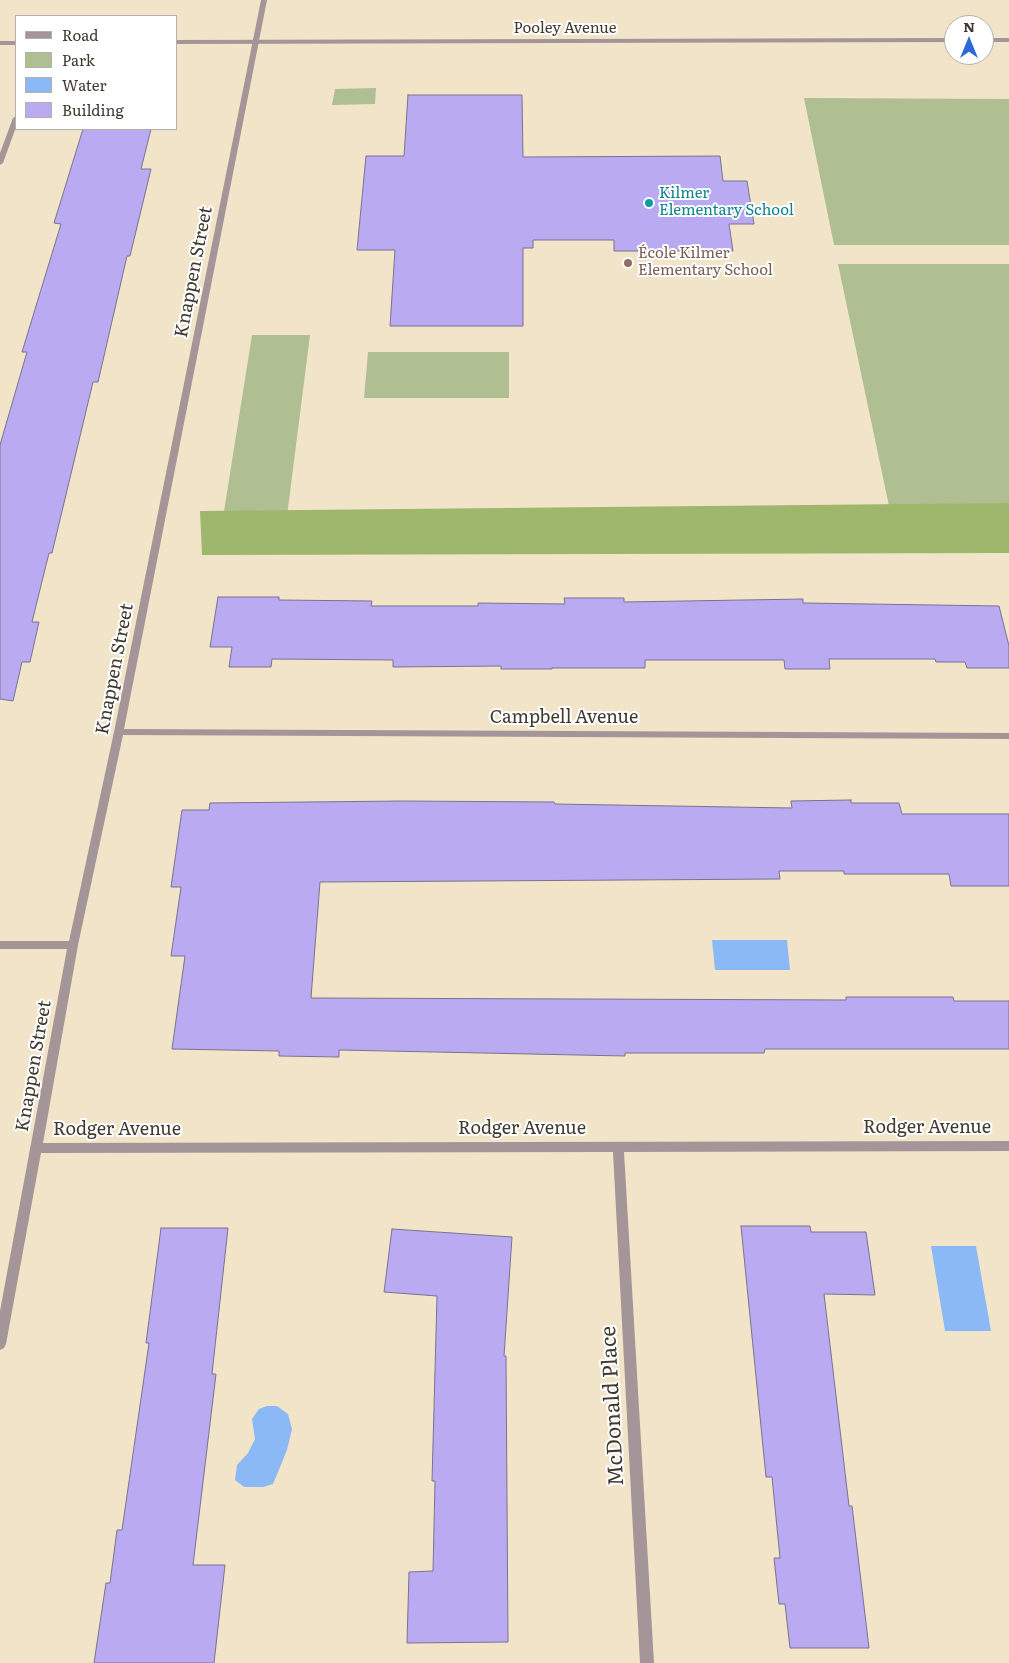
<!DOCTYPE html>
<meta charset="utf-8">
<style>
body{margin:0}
#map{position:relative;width:1009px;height:1663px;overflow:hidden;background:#f1e4c8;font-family:Literata,serif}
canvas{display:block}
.legend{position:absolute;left:15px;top:15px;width:162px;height:115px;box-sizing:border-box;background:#fff;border:1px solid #b2b0ac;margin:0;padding:6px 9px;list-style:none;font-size:15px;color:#3f3a2f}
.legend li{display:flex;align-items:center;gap:10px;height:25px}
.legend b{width:25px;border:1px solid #b2b0ac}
.north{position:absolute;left:944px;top:15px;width:50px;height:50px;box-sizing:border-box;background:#fff;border:1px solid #b2b0ac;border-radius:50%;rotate:0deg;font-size:14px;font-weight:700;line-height:20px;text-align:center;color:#3f3a2f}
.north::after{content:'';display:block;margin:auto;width:18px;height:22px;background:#2c6ad8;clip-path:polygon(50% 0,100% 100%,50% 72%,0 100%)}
</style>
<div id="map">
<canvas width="1009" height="1663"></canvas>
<ul class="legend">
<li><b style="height:6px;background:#a49598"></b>Road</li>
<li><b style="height:14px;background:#afbf92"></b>Park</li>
<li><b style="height:14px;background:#8ab9f6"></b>Water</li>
<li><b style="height:14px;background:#baaaf1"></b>Building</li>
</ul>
<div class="north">N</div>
</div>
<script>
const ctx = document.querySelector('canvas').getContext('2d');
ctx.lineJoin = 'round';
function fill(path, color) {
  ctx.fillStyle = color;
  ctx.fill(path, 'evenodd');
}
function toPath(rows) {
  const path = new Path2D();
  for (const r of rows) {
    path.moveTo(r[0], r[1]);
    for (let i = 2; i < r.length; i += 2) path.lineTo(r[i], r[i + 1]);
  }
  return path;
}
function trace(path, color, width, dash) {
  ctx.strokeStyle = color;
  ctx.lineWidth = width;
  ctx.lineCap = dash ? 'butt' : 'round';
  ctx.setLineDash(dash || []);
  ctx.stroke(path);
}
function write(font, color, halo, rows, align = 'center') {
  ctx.font = font + ' Literata,serif';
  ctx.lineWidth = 4;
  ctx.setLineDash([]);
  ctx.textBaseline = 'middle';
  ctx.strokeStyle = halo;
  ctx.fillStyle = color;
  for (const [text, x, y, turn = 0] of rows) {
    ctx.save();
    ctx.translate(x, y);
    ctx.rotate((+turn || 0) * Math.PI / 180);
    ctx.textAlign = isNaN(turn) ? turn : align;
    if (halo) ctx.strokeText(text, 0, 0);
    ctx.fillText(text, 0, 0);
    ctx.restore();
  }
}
fill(toPath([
 [376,88,375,104,332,105,335,89],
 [804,98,1009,99,1009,245,834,245],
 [838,264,1009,264,1009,525,893,525],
 [252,335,310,335,286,524,222,524],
 [368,352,509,352,509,398,364,398]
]), '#afbf92');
fill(toPath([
 [1009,503,1009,553,202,555,200,511]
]), '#9fb66d');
fill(toPath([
 [712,940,787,940,790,970,715,970],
 [931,1246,976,1246,991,1331,945,1331],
 [267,1406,277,1406,288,1414,292,1429,287,1450,273,1484,263,1487,244,1487,235,1480,237,1465,248,1453,255,1439,252,1419,259,1409]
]), '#8ab9f6');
const building = toPath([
 [408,95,522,95,523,157,720,156,723,181,747,181,754,224,729,224,733,251,614,251,614,240,533,240,533,248,523,248,523,326,390,326,395,250,357,250,366,156,404,156,408,95],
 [83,129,151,129,141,169,151,169,130,256,127,256,98,382,93,382,52,553,49,553,32,622,39,622,30,662,22,662,13,701,0,699,0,445,27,352,22,352,61,224,54,223,83,129],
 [218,597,279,597,279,600,372,601,371,606,478,606,478,603,565,604,564,598,624,598,624,602,803,599,803,603,999,606,1009,646,1009,668,967,668,965,662,936,662,935,659,829,659,830,669,785,669,784,660,645,660,645,668,552,668,552,669,501,669,501,666,393,667,393,660,272,659,271,667,229,667,232,647,210,647,218,597],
 [851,800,851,803,899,803,902,814,1009,814,1009,886,951,886,949,874,844,874,844,871,779,871,780,879,320,882,311,998,846,1000,846,997,953,997,954,1001,1009,1001,1009,1049,765,1049,764,1053,625,1053,625,1056,339,1050,339,1057,279,1056,279,1051,172,1049,185,956,171,956,181,887,171,887,182,810,209,810,210,803,402,801,554,802,555,804,792,808,791,801,851,800],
 [741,1226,810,1226,811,1232,866,1232,875,1295,824,1294,849,1506,852,1506,869,1648,790,1648,785,1604,779,1604,774,1558,780,1558,772,1477,766,1477,741,1226],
 [161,1228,228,1228,212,1374,216,1374,193,1565,225,1565,214,1663,94,1663,106,1583,110,1583,117,1530,122,1530,149,1343,146,1343,161,1228],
 [392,1229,512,1237,504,1356,506,1356,508,1642,407,1643,409,1572,433,1571,435,1481,432,1481,437,1296,384,1292,392,1229]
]);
fill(building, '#baaaf1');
trace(building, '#78738d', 1);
fill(toPath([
 [16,116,16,127,3,163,0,165,0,153,13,118,16,116]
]), '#a49598');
fill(toPath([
 [261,0,267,0,124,729,1009,733,1009,739,123,735,78,945,43,1143,1009,1141,1009,1151,624,1152,654,1663,640,1663,613,1152,41,1153,6,1344,4,1348,0,1350,0,1311,67,949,0,949,0,941,69,941,114,732,261,0]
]), '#a49598');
fill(toPath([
 [954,38,954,42,176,44,176,40,954,38],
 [984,38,1009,38,1009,42,984,42,984,38],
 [0,41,16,41,16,45,0,45,0,41]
]), '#a49598');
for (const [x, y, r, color] of [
 [649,203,5,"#0f9aa8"],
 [628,263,5,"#8d6e63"]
]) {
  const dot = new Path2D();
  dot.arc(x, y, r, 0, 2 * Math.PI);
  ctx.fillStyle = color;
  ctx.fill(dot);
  trace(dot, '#fff', 2);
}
write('15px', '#3f3a2f', '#fff', [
 ["Pooley Avenue",565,29]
]);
write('15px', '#0d838f', '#fff', [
 ["Kilmer",659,194],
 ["Elementary School",659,211]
], 'left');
write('15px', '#785e54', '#fff', [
 ["École Kilmer",638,254],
 ["Elementary School",638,271]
], 'left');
write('18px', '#3f3a2f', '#fff', [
 ["Knappen Street",194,272,-79],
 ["Knappen Street",115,669,-79],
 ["Campbell Avenue",564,718],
 ["Knappen Street",34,1066,-80],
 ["Rodger Avenue",927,1128],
 ["Rodger Avenue",522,1129],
 ["Rodger Avenue",117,1130]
]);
write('21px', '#3f3a2f', '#fff', [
 ["McDonald Place",613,1406,-93]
]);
</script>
